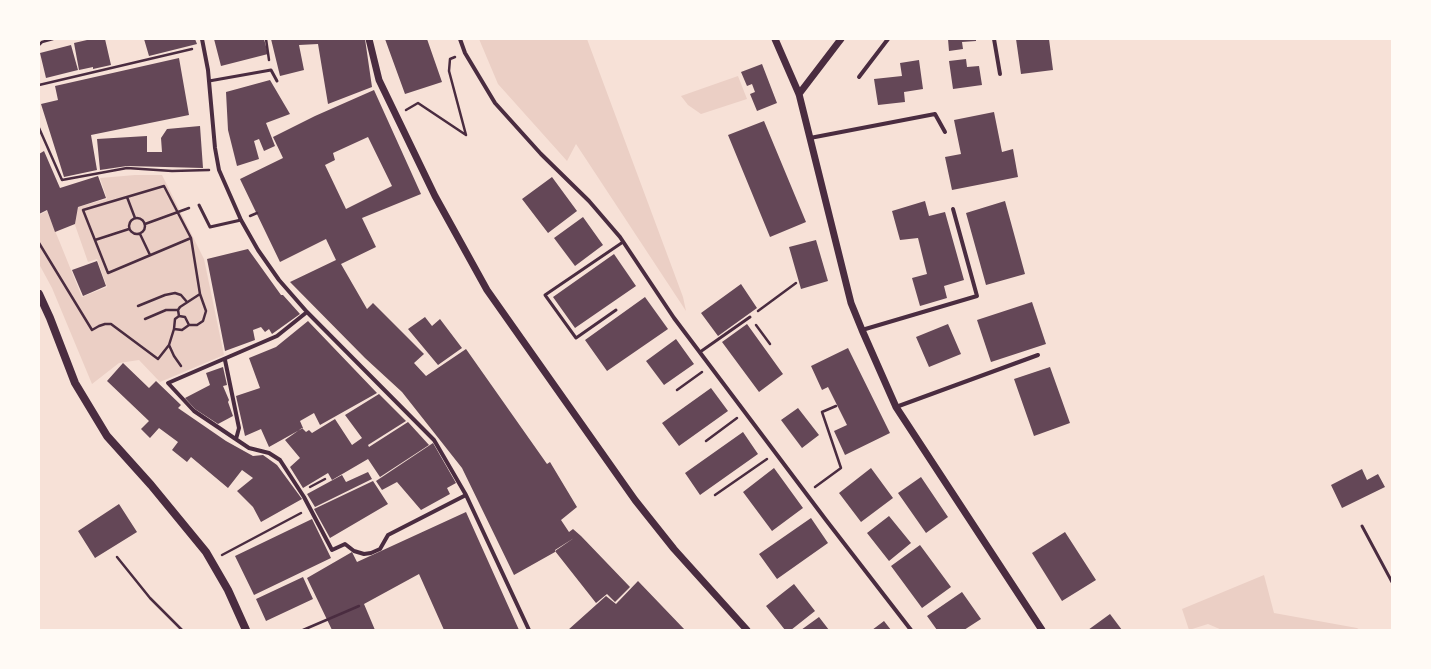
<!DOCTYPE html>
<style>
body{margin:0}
#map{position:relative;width:1431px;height:669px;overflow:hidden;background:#f7e1d7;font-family:"Asap Condensed",sans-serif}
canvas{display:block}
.frame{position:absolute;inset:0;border:40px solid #fffaf5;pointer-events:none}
</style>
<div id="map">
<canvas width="1431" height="669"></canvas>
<div class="frame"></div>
</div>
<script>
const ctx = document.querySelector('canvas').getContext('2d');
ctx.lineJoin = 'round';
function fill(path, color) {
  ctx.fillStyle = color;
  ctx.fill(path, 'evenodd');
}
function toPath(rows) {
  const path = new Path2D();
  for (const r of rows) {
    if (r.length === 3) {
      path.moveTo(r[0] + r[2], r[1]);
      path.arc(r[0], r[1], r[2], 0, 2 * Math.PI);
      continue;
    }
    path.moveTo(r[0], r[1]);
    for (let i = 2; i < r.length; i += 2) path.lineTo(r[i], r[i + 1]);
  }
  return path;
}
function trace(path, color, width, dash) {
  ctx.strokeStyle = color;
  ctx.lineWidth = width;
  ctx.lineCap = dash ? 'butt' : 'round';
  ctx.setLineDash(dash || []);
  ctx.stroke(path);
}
fill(toPath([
 [479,39,587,39,683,297,686,311,576,144,567,161,498,84],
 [738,76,747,99,701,114,688,105,681,96],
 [135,175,162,175,204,259,224,355,160,382,139,360,119,363,92,384,52,288,39,264,39,215,47,211,82,297,107,287,97,259,88,262,75,225,78,207,107,199,100,178],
 [1264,575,1274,613,1357,628,1360,630,1222,630,1208,624,1189,630,1182,609]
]), '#ebcfc5');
fill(toPath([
 [87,39,105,39,111,65,93,69,93,67,79,70,74,43,87,40],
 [144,39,195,39,197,44,149,56],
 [214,39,264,39,268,54,221,66],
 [271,39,365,39,372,87,328,104,318,44,299,45,304,70,280,76],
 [385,39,427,39,442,82,405,94],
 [948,39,976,39,976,41,962,42,963,49,949,51],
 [1016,39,1049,39,1053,70,1021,74],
 [71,45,78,70,46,78,40,53],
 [179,58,189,115,91,135,97,170,64,177,41,104,58,100,55,86],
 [966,59,967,67,979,66,982,85,953,89,949,61],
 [919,60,923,89,904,92,905,102,878,105,874,79,902,76,900,63],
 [762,64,777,103,757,111,750,94,755,92,752,84,747,86,741,72],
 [270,80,290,114,266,123,275,146,264,151,259,139,254,141,259,159,237,166,228,130,226,92],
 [374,90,421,194,362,218,376,247,341,264,367,309,373,303,424,354,414,363,426,376,466,349,547,464,550,462,577,507,561,520,569,532,573,529,581,536,630,587,615,602,607,594,596,603,555,551,574,538,555,550,555,552,514,575,462,468,402,392,365,358,290,282,336,260,326,239,280,262,240,179,283,158,273,137,315,116],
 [368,137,392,186,346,209,325,165,335,160,333,153],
 [994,112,1002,152,1013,149,1018,177,952,190,945,157,961,154,954,120],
 [764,121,806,222,770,237,728,135],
 [200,126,203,168,127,166,100,170,97,139,147,136,147,152,162,152,161,138,167,129],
 [44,151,60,188,98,176,106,198,78,207,75,224,55,232,47,210,39,214,39,154],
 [552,177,577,211,548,233,522,199],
 [925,201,929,216,945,212,964,280,944,286,947,298,920,306,912,278,927,274,918,238,900,240,892,211],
 [1005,201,1025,274,986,285,966,213],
 [583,217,603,245,575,266,554,238],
 [816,240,828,281,801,289,789,247],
 [248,249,281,295,283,295,300,314,272,334,269,329,265,332,261,327,253,330,255,340,225,351,207,259],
 [614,254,636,286,575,328,553,297],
 [97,261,106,286,83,296,72,270],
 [741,284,757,308,718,336,701,313],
 [645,297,668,329,607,371,585,340],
 [1032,302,1046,344,991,362,977,320],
 [425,317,432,326,440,319,462,348,438,365,408,329],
 [308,321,377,393,320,425,314,413,300,421,303,428,269,447,261,429,245,436,236,396,260,388,249,358,276,347],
 [747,324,783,374,759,392,722,342],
 [948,324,961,354,929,367,916,337],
 [676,339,694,364,664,385,646,361],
 [848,348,890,433,845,455,834,431,847,425,828,387,822,390,811,366],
 [123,363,149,388,156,381,181,405,178,408,226,441,253,456,263,455,277,465,302,499,261,522,253,507,237,491,253,478,242,470,228,488,191,457,187,462,172,450,178,442,159,428,150,438,141,429,149,421,107,381],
 [223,367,227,385,223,386,229,400,228,402,233,416,218,424,195,409,185,398,210,385,206,373],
 [1050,367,1070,423,1034,436,1014,379],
 [711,388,728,411,679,446,662,423],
 [379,394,406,421,368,445,369,447,408,422,429,445,380,477,368,459,332,480,328,473,303,488,290,467,300,458,285,440,302,428,306,432,309,430,312,433,335,419,352,445,362,438,345,415],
 [798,408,819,435,802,448,781,420],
 [743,432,758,454,700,495,685,473],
 [433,443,456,483,447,488,450,494,421,510,397,482,382,490,376,481],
 [774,468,803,508,772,531,743,492],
 [871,468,893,498,861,522,839,493],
 [1362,469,1367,480,1378,474,1385,487,1342,508,1331,485],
 [368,472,372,479,315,507,307,494,342,475,346,482],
 [921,477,948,517,926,533,898,493],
 [373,481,388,504,330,538,314,509],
 [119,504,137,532,95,558,78,531],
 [466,512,519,630,444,630,419,574,364,604,375,630,332,630,307,578,352,552,357,562],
 [889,516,911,543,889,561,867,533],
 [811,518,828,543,777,579,759,554],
 [312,519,331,558,254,595,235,556],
 [1065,532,1096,580,1062,601,1032,553],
 [920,545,951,587,922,608,891,566],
 [303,577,313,599,266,621,256,599],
 [638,581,685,630,568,630,606,596,616,604],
 [794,584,815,611,791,630,785,630,766,606],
 [962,592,981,619,964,630,937,630,927,616],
 [1110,614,1122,630,1088,630],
 [819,617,829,630,801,630],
 [884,621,891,630,872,630]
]), '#644757');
trace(toPath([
 [266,39,269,60],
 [39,45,42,42,53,39],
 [39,85,192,49],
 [406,110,418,103,466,135,449,71,450,59,455,57],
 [39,128,62,180,127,168,172,171,209,170],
 [164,186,191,238,108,273,83,210,164,186],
 [127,197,135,218],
 [250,216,257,213],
 [137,226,8],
 [145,224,189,208],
 [140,234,150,255],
 [95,240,129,229],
 [39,243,92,330,99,326,105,324,111,324,158,359,169,345,174,329,182,330,189,325,197,325,203,321,206,311,200,294,191,238],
 [138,306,165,295,175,293,181,295,187,302],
 [758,311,796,283],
 [179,316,178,310,180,307,200,294],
 [145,319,166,310,178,310],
 [756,325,770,344],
 [174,329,175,319,179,316,185,317,189,325],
 [169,345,174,356,181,366],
 [677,390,702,372],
 [706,441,737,418],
 [310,487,325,479],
 [815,487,841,468,822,412,836,406],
 [715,495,767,459],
 [222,555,301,513],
 [117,557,150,598,182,630],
 [303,630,359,606]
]), '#4a2c40', 2.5);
trace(toPath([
 [209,81,271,70,277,81],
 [199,205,210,227,241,220],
 [616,310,576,338,545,295,623,242],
 [700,352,750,317],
 [1362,526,1392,582]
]), '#4a2c40', 3);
trace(toPath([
 [202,39,208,70,215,148,219,170,241,220,258,250,279,280,307,312,434,440,466,495,529,630],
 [460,39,465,53,495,103,541,154,589,201,620,237,674,318,826,520,911,630],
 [994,39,1000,74],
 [859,77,888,39],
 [810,138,935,114,945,132],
 [307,312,277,336,168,383,194,411,249,448,269,453,280,460,304,497,332,550,345,544,354,551,364,554,371,553,380,549,388,535,466,495],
 [862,330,977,296,953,209],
 [225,360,239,428,236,439],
 [896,407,1038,355]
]), '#4a2c40', 4);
trace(toPath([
 [369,39,379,80,435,196,487,290,635,500,674,549,747,630],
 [775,39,799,94,851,303,862,330,896,407,1042,630],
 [799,94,841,39]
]), '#4a2c40', 7);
trace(toPath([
 [39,294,50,318,75,383,107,436,151,485,206,552,228,590,246,630]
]), '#4a2c40', 8);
</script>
